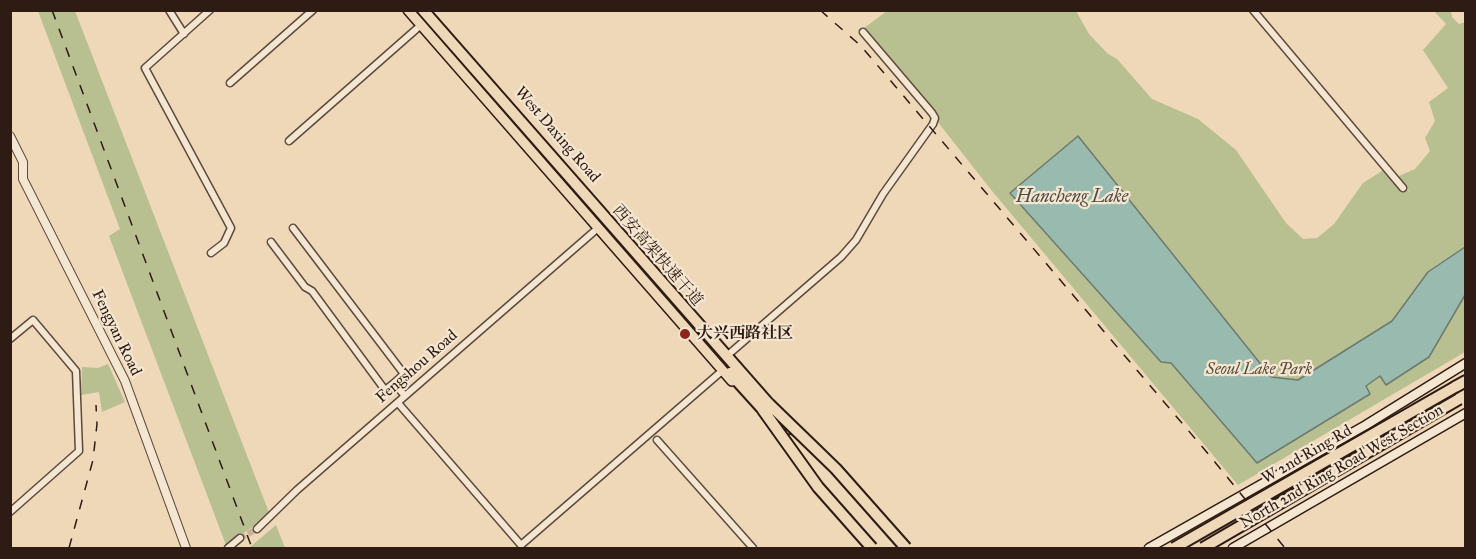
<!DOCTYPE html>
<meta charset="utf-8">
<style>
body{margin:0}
#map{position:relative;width:1476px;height:559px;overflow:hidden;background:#eed8b8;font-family:"IM FELL Great Primer",serif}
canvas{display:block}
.frame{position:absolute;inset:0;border:12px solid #2e1b14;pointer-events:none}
</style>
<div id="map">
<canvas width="1476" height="559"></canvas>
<div class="frame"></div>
</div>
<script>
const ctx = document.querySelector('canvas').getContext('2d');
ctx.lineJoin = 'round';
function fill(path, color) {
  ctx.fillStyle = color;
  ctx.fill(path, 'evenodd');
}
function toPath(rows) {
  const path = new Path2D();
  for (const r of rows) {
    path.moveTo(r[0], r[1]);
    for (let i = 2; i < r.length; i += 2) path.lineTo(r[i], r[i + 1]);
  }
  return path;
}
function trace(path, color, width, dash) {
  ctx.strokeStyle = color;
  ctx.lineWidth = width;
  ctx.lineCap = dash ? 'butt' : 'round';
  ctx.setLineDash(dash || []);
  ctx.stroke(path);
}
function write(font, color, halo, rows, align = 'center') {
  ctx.font = font + ' "IM FELL Great Primer","Noto Serif SC",serif';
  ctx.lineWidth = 4.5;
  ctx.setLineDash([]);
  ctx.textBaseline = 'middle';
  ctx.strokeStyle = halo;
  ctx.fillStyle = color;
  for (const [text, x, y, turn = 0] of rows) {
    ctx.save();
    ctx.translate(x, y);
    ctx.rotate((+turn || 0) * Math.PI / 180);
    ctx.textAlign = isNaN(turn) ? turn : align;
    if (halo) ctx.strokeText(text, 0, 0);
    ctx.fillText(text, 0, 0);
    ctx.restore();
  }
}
fill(toPath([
 [38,11,75,11,270,515,226,545,109,236,120,229],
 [887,11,1076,11,1089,34,1108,54,1117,59,1152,99,1198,119,1236,150,1286,223,1303,239,1317,238,1334,224,1363,183,1388,167,1411,194,1399,176,1415,169,1430,151,1425,138,1435,121,1429,102,1448,88,1423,50,1446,24,1434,11,1451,11,1452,17,1459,24,1466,22,1465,352,1238,485,992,191,864,28],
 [108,364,125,402,102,412,99,392,81,395,82,367,98,368],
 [276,525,285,548,249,548]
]), '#b8bf90');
const water = toPath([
 [1078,136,1271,377,1298,380,1392,321,1428,272,1465,247,1465,295,1429,357,1386,385,1380,376,1366,386,1370,394,1257,463,1171,363,1161,362,1010,193,1078,136]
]);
fill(water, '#99baae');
trace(water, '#6e7a70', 1.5);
trace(toPath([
 [240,538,257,529]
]), '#c8b297', 6, [6, 3]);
const minor = toPath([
 [169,10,184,34],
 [210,10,145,68,231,228,224,243,211,253],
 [1253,10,1403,188],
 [230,83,313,10],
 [289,141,421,25],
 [293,228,404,374,394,383],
 [271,242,305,287,312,291,385,390,394,383,405,396],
 [10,339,33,320,76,371,79,451,10,512],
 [729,354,841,257,856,240,883,194,933,124,935,118,932,113,863,32],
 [398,403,521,545,723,370],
 [657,440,753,548],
 [257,529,297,490,598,228],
 [228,548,240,538]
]);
const tertiary = toPath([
 [10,136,23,162,23,179,125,381,186,548]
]);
const secondary = toPath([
 [1149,548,1366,425,1466,363],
 [1233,548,1466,413]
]);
const primary = toPath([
 [408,10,732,381]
]);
const trunk = toPath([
 [423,10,775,411],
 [730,373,768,415],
 [1455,387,1466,381],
 [790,440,880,548],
 [801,441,892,548]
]);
trace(minor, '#5e4a3d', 9);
trace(tertiary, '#5e4a3d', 10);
trace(secondary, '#2e1b14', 11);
trace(primary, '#2e1b14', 12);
trace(trunk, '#2e1b14', 14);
trace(minor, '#f4e6d1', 6);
trace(tertiary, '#f4e6d1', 8);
trace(secondary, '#f4e6d1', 8);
trace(primary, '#eed8b8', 9);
trace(trunk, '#eed8b8', 10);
trace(toPath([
 [52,10,252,548],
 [820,10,861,46,1210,456,1285,548],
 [69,548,93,460,97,424,96,405]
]), '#2e1b14', 1.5, [10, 10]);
const trunkBridge = toPath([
 [769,404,836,469,906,548],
 [763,410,818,487,872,548],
 [1174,548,1455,387],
 [1203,548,1459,399]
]);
trace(trunkBridge, '#2e1b14', 14, []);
trace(trunkBridge, '#eed8b8', 10);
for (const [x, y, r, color] of [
 [685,334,6,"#8f2418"]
]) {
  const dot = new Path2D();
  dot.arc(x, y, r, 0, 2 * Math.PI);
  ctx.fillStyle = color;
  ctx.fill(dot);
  trace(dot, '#f4e6d1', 2);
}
write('16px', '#2e1b14', '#f4e6d1', [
 ["West Daxing Road",557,135,49],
 ["西安高架快速干道",657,256,49],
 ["Fengyan Road",116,333,64],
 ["Fengshou Road",417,367,-41],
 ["W 2nd Ring Rd",1307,455,-30],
 ["North 2nd Ring Road West Section",1342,467,-30]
]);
write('bold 16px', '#2e1b14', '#f4e6d1', [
 ["大兴西路社区",697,334]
], 'left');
write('italic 16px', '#574c39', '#f4e6d1', [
 ["Seoul Lake Park",1259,370]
]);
write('italic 18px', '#4e4b42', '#f4e6d1', [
 ["Hancheng Lake",1072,198]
]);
</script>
